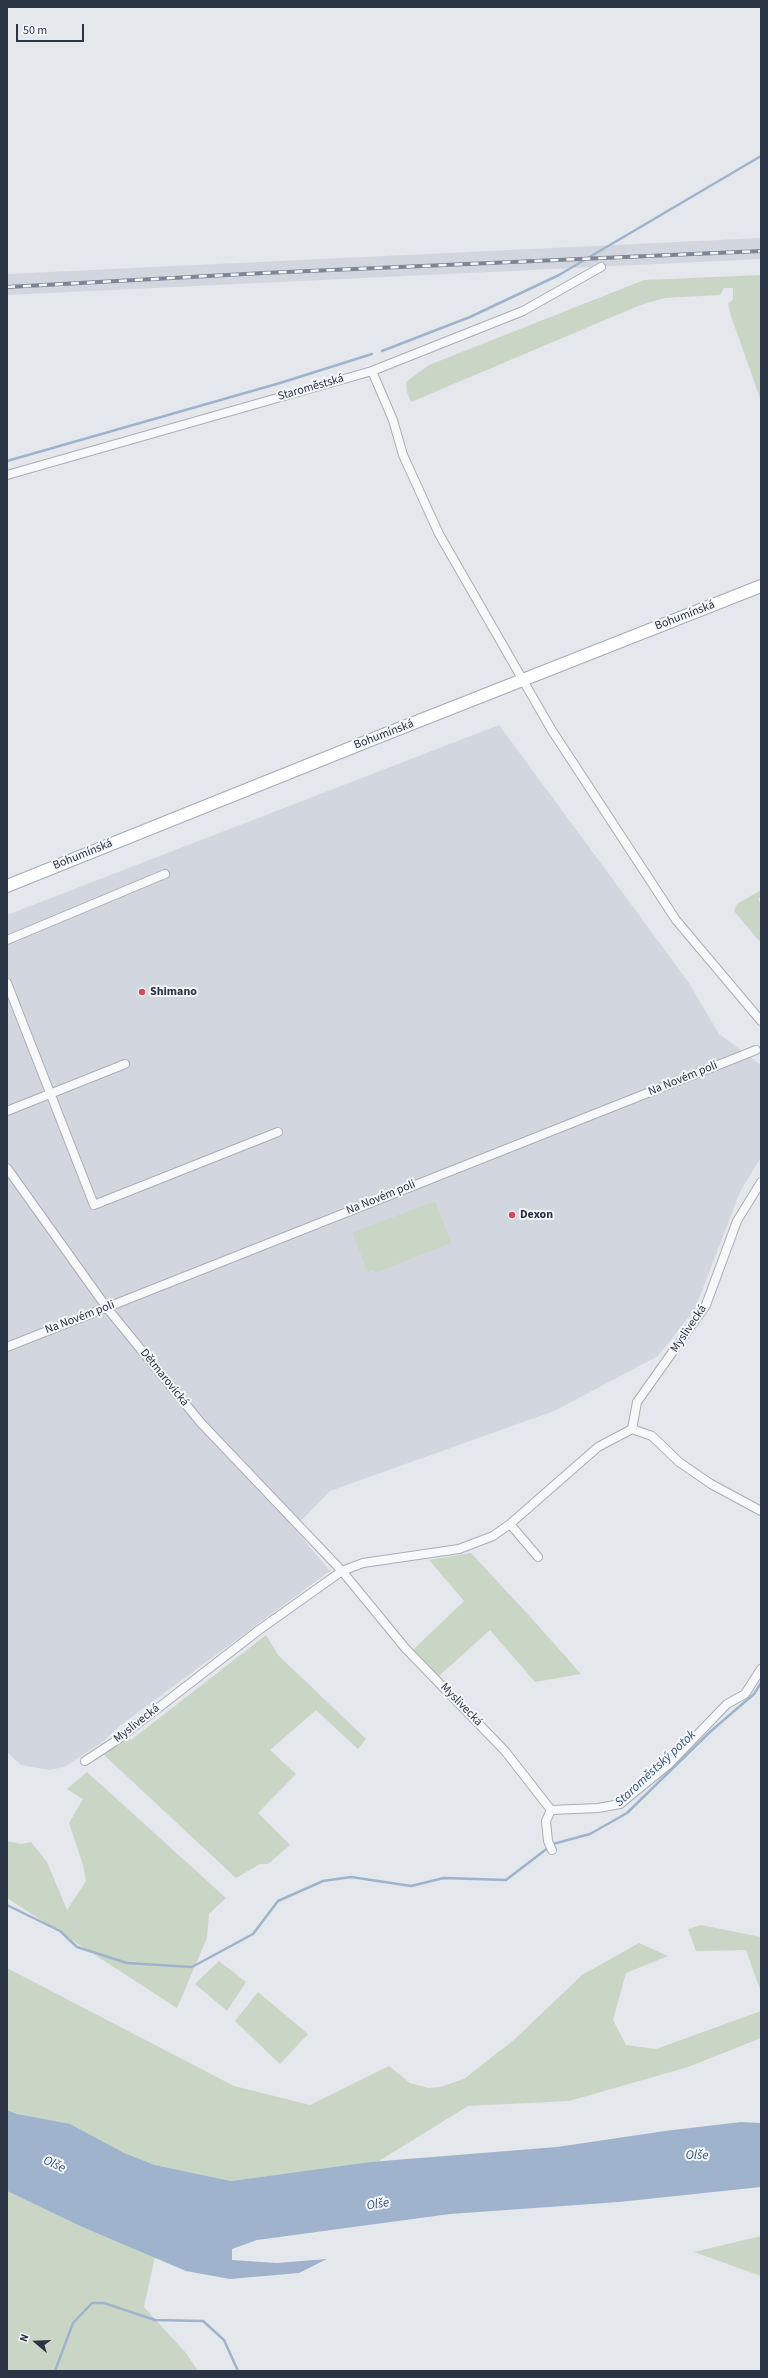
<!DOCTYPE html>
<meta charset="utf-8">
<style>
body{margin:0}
#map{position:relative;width:768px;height:2378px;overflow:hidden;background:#e4e7ec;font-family:"Source Sans 3",sans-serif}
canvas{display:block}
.frame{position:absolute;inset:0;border:8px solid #2b3445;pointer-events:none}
.north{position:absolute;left:16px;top:2322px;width:40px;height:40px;-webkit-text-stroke:3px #f4f6f9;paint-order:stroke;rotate:289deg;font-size:11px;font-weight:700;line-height:16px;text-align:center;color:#2b3445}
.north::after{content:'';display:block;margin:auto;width:14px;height:18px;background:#2b3445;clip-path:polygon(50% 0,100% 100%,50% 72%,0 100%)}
.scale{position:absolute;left:16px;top:24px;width:68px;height:18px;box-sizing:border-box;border:2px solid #2b3445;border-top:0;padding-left:5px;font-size:12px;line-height:14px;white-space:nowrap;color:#2b3445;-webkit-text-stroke:3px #f4f6f9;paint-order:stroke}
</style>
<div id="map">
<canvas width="768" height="2378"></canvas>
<div class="frame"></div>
<div class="north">N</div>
<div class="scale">50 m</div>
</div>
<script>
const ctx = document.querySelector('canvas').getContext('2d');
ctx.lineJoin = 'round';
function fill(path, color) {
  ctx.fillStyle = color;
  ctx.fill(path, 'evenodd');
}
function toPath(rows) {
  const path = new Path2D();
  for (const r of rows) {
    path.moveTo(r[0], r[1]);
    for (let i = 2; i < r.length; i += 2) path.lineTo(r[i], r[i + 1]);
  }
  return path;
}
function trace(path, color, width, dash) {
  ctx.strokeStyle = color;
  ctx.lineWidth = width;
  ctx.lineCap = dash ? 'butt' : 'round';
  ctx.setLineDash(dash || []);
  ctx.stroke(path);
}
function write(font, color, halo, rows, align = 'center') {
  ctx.font = font + ' "Source Sans 3",sans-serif';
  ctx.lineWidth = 4;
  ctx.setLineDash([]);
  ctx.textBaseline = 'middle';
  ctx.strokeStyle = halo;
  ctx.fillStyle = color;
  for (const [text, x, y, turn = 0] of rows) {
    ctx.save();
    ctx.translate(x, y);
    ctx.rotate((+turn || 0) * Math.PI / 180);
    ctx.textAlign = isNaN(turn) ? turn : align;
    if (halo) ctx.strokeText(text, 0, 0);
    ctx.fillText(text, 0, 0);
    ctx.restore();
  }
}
fill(toPath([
 [761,238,761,259,7,295,8,274],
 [499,725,689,983,719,1034,761,1065,761,1157,740,1192,695,1309,658,1356,554,1411,330,1491,294,1528,330,1571,122,1724,101,1743,64,1767,49,1770,21,1765,7,1752,7,915]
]), '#d2d6de');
fill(toPath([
 [761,275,761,401,731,316,728,304,733,299,733,288,724,288,720,295,664,298,638,306,411,402,407,392,406,382,429,365,644,280],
 [761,890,761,897,758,899,761,904,761,943,734,911,737,904],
 [435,1201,451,1243,375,1273,373,1270,368,1272,352,1233],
 [471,1553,535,1622,581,1674,535,1682,490,1630,439,1676,413,1650,464,1601,429,1560],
 [266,1635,278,1655,366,1739,358,1749,316,1710,270,1750,296,1774,258,1813,290,1845,268,1864,260,1864,236,1878,104,1755,126,1736,131,1740],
 [87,1772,226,1898,209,1914,207,1938,177,2008,7,1898,7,1841,21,1844,31,1842,47,1862,67,1910,86,1881,83,1865,69,1823,83,1799,67,1789],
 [701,1925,761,1937,761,1992,746,1950,696,1951,688,1929],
 [639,1943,668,1956,626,1973,613,2020,626,2045,656,2049,761,2011,761,2038,688,2067,569,2101,468,2106,379,2161,231,2181,155,2165,7,2110,7,1968,234,2086,310,2105,389,2066,410,2083,428,2088,440,2087,464,2079,515,2039,582,1975],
 [219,1961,246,1982,227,2011,195,1984],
 [258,1992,308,2034,280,2064,235,2021],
 [7,2191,80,2226,155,2257,144,2307,186,2353,198,2371,7,2371],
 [761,2236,761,2276,694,2252]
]), '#c9d6c5');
fill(toPath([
 [7,2110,17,2114,70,2124,124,2153,155,2165,231,2181,370,2162,557,2147,665,2131,741,2122,761,2123,761,2187,619,2202,450,2214,257,2240,232,2249,232,2260,277,2263,327,2259,299,2273,230,2279,186,2271,80,2226,7,2191]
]), '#9fb4cc');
trace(toPath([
 [382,351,470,317,559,275,761,156],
 [7,461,280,383,372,354],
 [7,1905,60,1931,77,1947,127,1963,192,1967,253,1934,278,1901,323,1881,351,1877,411,1886,444,1878,506,1880,553,1844,590,1834,627,1813,711,1731,754,1694,761,1683],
 [55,2371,73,2323,92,2303,104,2303,155,2320,203,2321,224,2340,238,2371]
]), '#9fb4cc', 2.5);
const minor = toPath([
 [372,371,393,420,403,455,439,534,551,729,676,920,761,1021],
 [7,475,372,371,523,311,601,267],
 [7,940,165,874],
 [7,983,94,1205,278,1132],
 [7,1111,125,1064],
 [7,1168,107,1308,201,1423,342,1571,406,1649,505,1751,551,1810],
 [7,1347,756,1050],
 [632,1429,637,1402,706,1305,737,1221,761,1182],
 [510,1524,538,1557],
 [85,1761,114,1742,259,1630,342,1571,363,1563,459,1549,493,1536,510,1524,598,1447,632,1429,652,1436,679,1462,711,1484,761,1511],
 [551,1810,598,1808,620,1804,668,1765,727,1704,745,1694,761,1669],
 [551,1810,546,1821,548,1841,552,1850]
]);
const primary = toPath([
 [7,886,373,739,761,586]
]);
trace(minor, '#a9aeb7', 10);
trace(primary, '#a3abb8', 14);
trace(minor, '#f7f8fa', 8);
trace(primary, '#fff', 12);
const rail = toPath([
 [7,287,264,273,761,251]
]);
trace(rail, '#7d8696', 4);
trace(rail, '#f4f6f9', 2.5, [8]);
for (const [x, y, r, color] of [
 [142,992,4,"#d1495b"],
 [512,1215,4,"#d1495b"]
]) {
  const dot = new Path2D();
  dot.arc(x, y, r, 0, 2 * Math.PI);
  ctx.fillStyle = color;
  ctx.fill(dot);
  trace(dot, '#f4f6f9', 1.5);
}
write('12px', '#2b3445', '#f4f6f9', [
 ["Staroměstská",311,388,-16],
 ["Bohumínská",685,616,-21],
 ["Bohumínská",384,735,-21],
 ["Bohumínská",83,855,-22],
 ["Na Novém poli",683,1079,-22],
 ["Na Novém poli",381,1198,-22],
 ["Na Novém poli",80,1318,-21],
 ["Myslivecká",689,1329,-56],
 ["Dětmarovická",164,1378,51],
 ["Myslivecká",461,1705,46],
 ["Myslivecká",137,1724,-38]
]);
write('bold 12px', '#2b3445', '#f4f6f9', [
 ["Shimano",150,992],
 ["Dexon",520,1215]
], 'left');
write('italic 13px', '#34527a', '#f4f6f9', [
 ["Staroměstský potok",656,1769,-43],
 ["Olše",697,2156,1],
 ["Olše",54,2165,25],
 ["Olše",378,2205,-9]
]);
</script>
